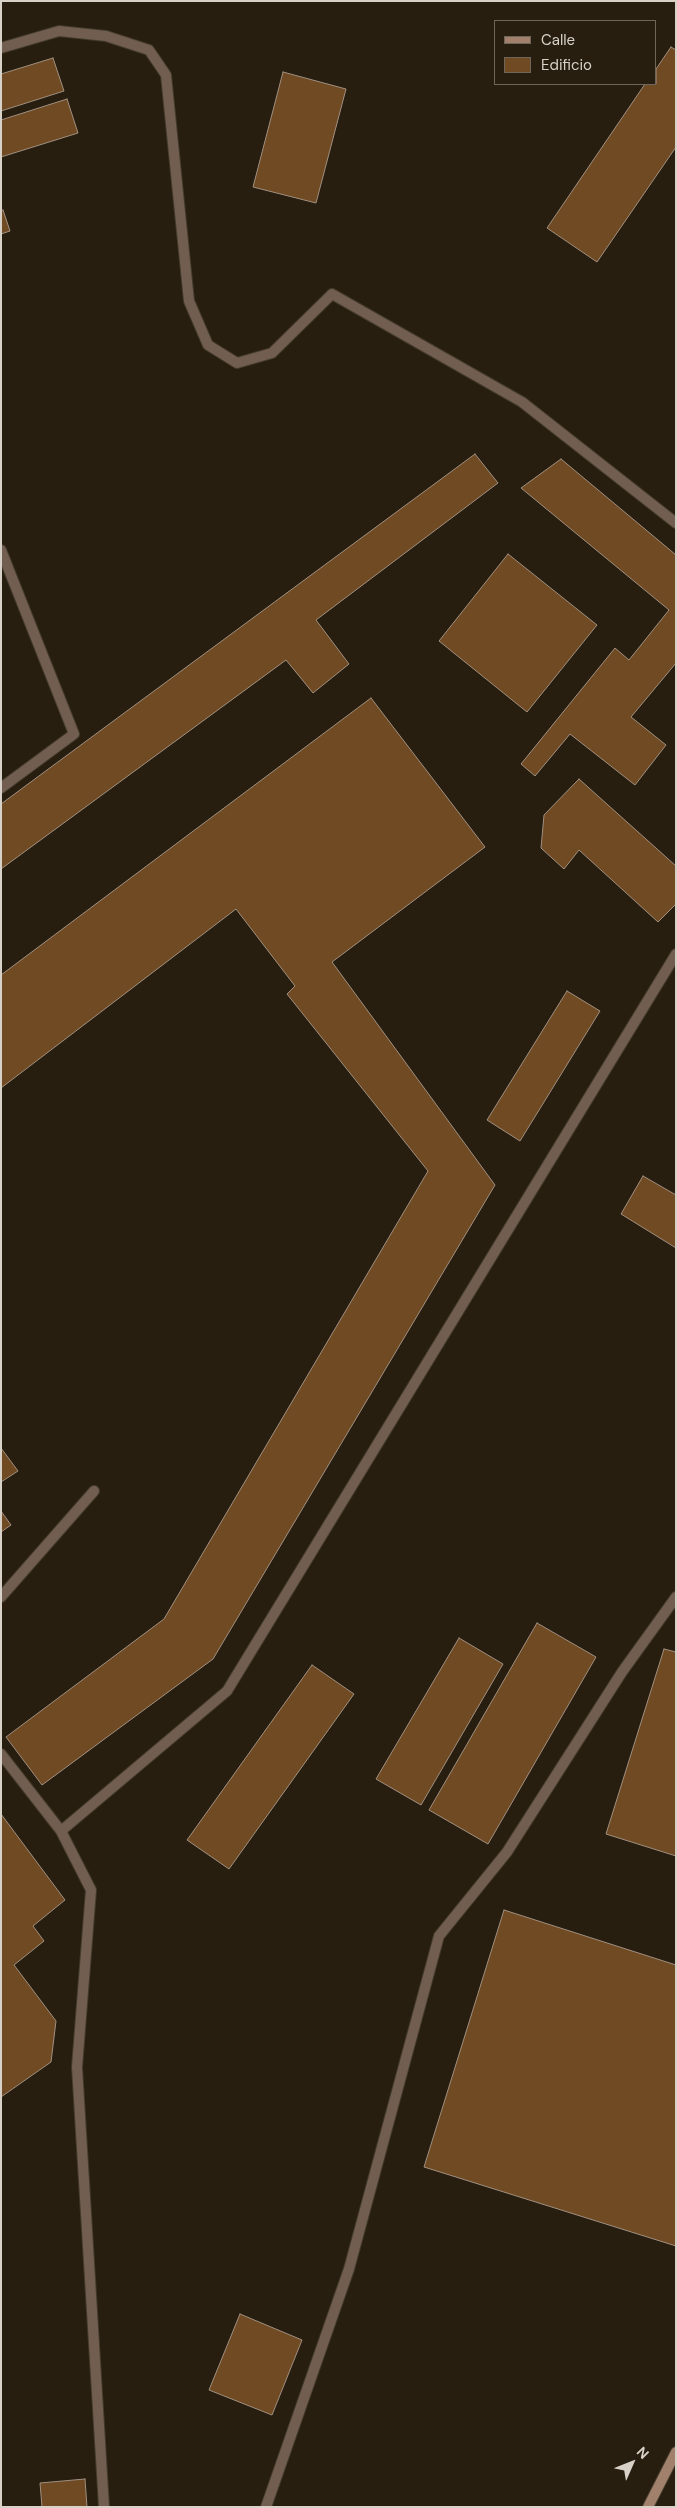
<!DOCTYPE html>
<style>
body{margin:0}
#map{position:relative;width:677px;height:2508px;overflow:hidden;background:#271e0f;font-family:"DM Sans",sans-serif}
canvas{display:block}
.frame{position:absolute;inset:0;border:2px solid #d7d1c7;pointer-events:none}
.legend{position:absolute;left:494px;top:20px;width:162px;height:65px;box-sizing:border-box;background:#271e0f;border:1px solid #6d6659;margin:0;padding:6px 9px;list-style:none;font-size:15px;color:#d7d1c7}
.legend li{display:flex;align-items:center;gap:10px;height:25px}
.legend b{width:25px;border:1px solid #6d6659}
.north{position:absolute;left:607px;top:2438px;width:50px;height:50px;-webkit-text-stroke:4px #271e0f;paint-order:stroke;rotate:46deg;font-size:14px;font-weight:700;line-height:20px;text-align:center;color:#d7d1c7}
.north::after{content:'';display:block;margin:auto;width:18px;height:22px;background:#d7d1c7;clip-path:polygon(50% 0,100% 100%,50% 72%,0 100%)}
</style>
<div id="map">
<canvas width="677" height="2508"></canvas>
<div class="frame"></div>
<ul class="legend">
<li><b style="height:6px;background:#a1806c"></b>Calle</li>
<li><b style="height:14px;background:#6f4a23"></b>Edificio</li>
</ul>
<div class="north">N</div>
</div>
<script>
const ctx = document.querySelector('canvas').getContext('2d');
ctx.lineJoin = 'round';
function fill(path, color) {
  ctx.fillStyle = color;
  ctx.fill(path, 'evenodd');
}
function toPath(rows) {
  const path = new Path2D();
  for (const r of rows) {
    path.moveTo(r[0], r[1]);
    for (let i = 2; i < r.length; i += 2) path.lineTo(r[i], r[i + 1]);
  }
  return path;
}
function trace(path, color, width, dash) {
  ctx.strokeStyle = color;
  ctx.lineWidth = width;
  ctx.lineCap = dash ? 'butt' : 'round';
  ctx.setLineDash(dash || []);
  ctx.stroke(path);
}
const building = toPath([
 [671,47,676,50,676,147,597,262,547,228,645,84,656,84,656,69,671,47],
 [53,58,64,91,1,111,1,74,53,58],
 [283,72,346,89,316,203,253,187,283,72],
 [67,99,78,133,1,157,1,120,67,99],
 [3,210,10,231,1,234,1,211,3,210],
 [475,454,498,483,316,620,349,664,313,693,286,660,1,869,1,804,475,454],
 [561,459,676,555,676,663,631,717,666,745,635,785,570,734,535,776,521,764,615,648,629,660,669,610,521,488,561,459],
 [508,554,597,625,527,712,439,641,508,554],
 [371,698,485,847,332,962,495,1185,213,1659,42,1785,6,1737,164,1619,428,1171,287,994,295,986,236,909,1,1088,1,975,371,698],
 [579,779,676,866,676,904,658,922,579,850,564,869,541,848,544,815,579,779],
 [567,991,600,1011,520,1141,487,1120,567,991],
 [643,1176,676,1195,676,1248,621,1214,643,1176],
 [1,1448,18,1471,1,1482,1,1448],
 [1,1511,11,1525,1,1532,1,1511],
 [537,1623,596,1657,488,1844,429,1810,537,1623],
 [459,1638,503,1664,421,1805,376,1779,459,1638],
 [664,1649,676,1652,676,1856,606,1834,664,1649],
 [312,1665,354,1694,229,1869,187,1840,312,1665],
 [1,1814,65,1900,33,1926,44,1941,14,1965,56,2021,51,2062,1,2097,1,1814],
 [504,1910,676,1965,676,2246,424,2167,504,1910],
 [240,2314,302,2340,272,2415,209,2390,240,2314],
 [85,2479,87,2507,42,2507,40,2483,85,2479]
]);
fill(building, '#6f4a23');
trace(building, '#a19081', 1);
const lane = toPath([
 [1,48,59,31,106,36,149,50,166,75,189,301,208,345,237,363,272,353,332,294,522,402,676,523],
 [1,1597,94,1491],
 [1,1754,61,1831,91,1890,77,2067,104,2507],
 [61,1831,227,1691,676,954],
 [266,2507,349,2269,439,1936,507,1852,622,1672,676,1597]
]);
const street = toPath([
 [1,550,74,734,1,788]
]);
const secondary = toPath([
 [648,2507,676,2452]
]);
trace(lane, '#433b2c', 12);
trace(street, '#433b2c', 12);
trace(secondary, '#433b2c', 12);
trace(lane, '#725e51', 10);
trace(street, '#725e51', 10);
trace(secondary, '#a1806c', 10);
</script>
